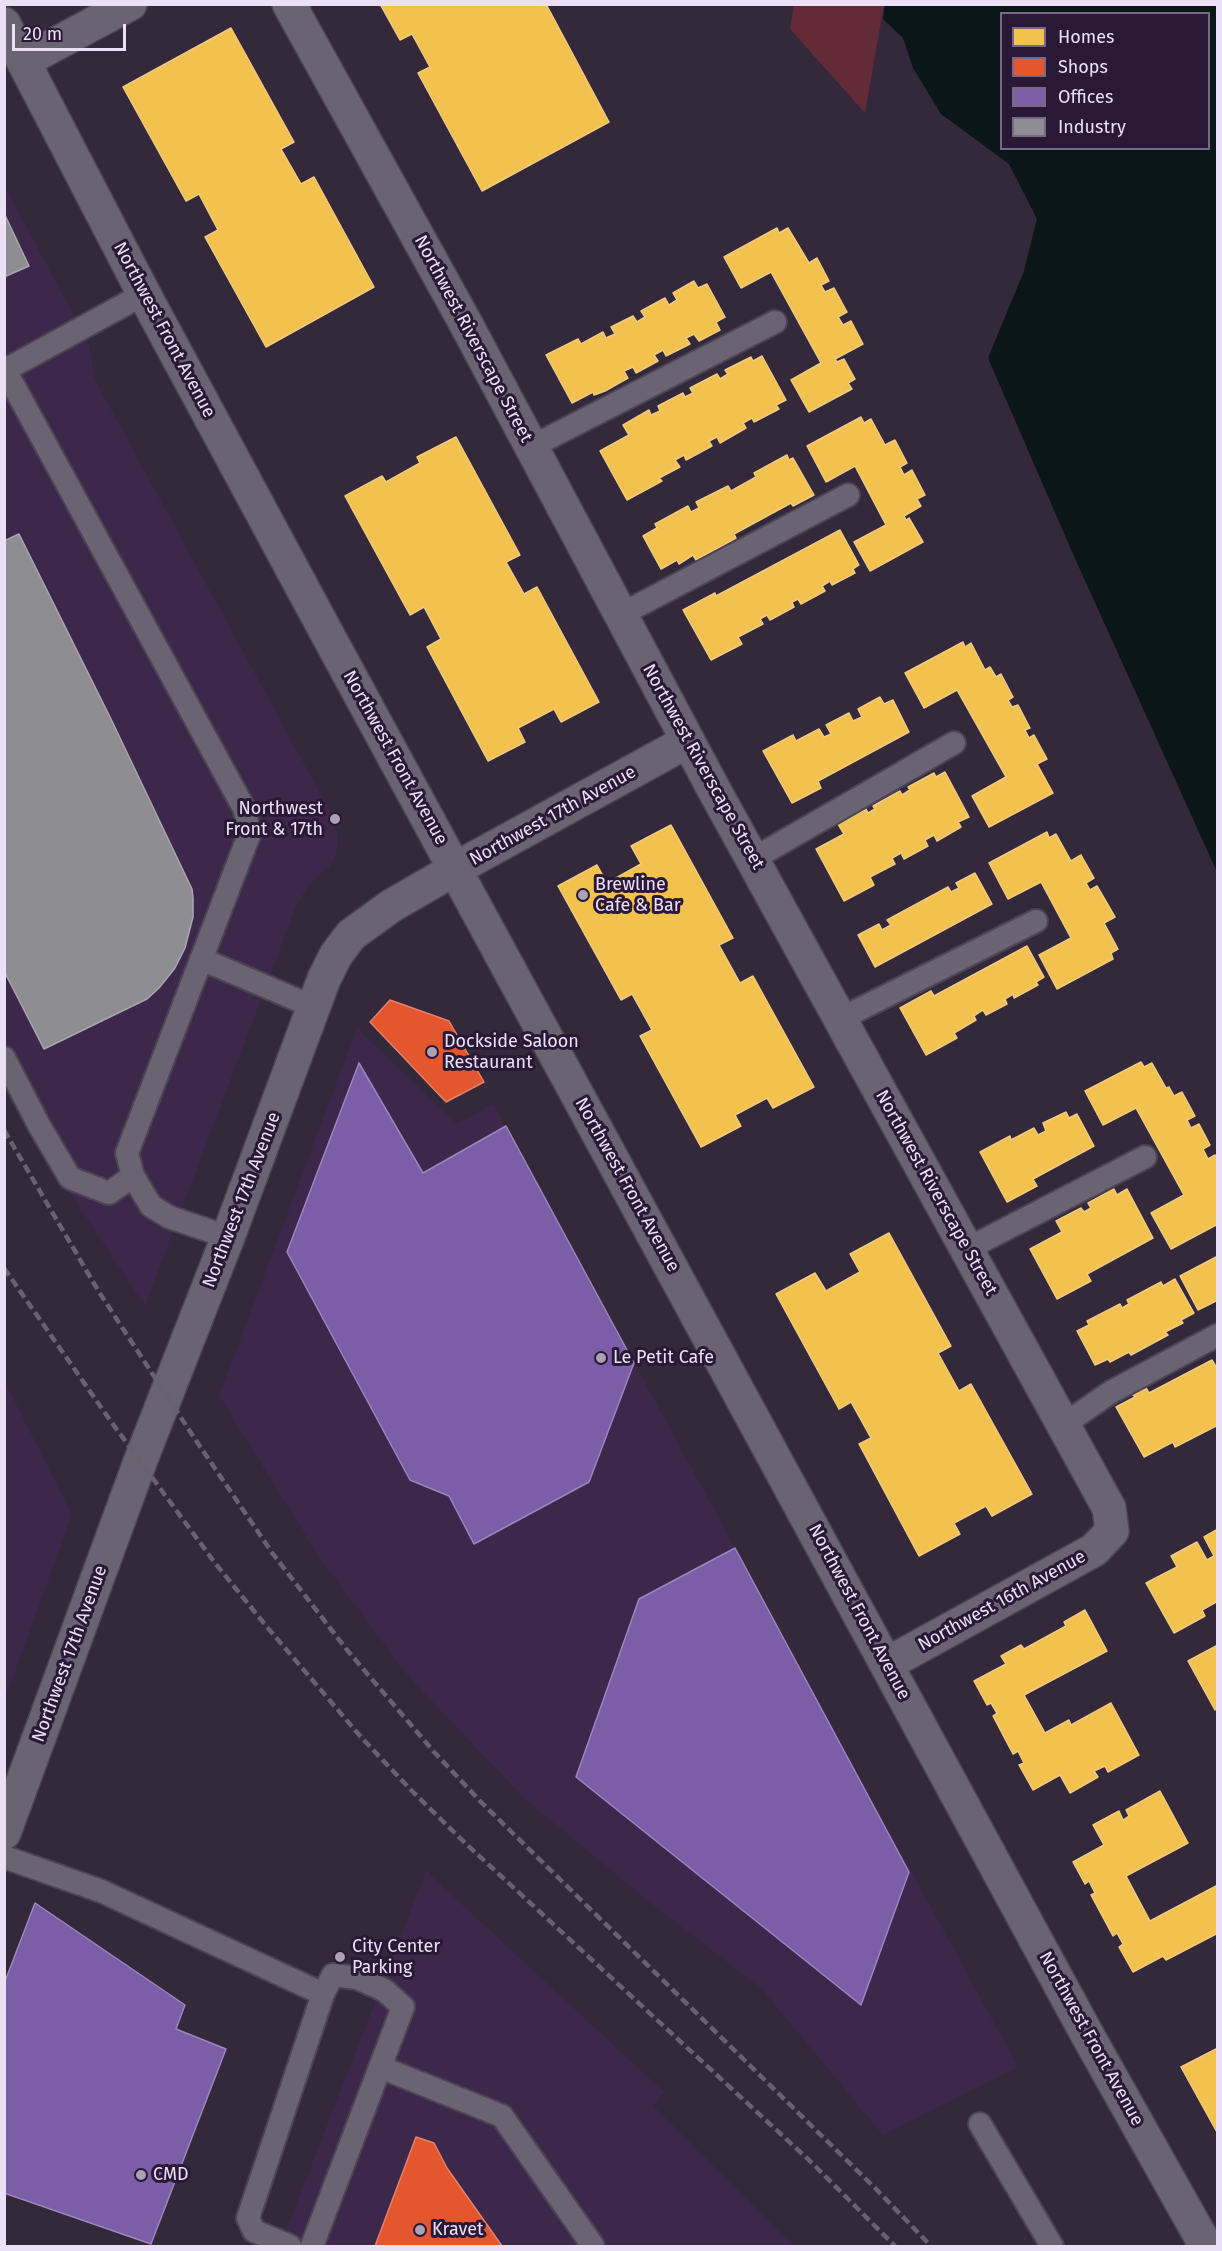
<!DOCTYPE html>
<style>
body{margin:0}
#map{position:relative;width:1222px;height:2251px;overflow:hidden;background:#33293b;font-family:"Fira Sans",sans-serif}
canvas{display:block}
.frame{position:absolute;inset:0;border:6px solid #ebe0f5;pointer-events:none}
.legend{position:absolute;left:1000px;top:12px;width:210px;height:138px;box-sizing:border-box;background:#2a1837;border:2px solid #776883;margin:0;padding:8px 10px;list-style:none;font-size:18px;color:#ebe0f5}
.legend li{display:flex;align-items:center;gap:12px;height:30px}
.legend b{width:30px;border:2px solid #776883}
.scale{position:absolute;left:12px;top:24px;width:114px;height:27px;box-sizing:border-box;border:3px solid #ebe0f5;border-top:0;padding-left:8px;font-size:18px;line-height:21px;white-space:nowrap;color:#ebe0f5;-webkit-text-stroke:4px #2a1837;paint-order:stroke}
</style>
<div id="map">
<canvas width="1222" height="2251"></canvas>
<div class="frame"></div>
<ul class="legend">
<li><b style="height:16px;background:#f2c14e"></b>Homes</li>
<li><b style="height:16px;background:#e4572e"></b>Shops</li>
<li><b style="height:16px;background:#7b5ea7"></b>Offices</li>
<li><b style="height:16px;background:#8d8d92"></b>Industry</li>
</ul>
<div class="scale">20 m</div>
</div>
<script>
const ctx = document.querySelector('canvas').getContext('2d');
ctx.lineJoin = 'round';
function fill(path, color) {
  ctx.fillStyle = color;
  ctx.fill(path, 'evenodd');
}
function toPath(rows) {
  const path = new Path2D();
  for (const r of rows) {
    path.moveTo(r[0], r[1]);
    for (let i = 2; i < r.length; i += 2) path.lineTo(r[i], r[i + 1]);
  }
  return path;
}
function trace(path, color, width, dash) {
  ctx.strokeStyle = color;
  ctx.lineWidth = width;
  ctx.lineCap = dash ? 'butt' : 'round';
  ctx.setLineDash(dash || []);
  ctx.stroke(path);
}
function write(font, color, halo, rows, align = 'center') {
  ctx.font = font + ' "Fira Sans",sans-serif';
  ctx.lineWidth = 6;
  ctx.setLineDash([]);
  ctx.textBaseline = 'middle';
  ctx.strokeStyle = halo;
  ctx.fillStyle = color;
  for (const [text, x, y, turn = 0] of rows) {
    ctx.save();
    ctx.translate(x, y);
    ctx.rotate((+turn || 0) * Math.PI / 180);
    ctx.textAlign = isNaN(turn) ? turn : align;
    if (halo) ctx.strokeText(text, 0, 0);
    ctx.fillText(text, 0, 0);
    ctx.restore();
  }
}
fill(toPath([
 [4,184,89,345,95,380,332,815,337,834,338,846,334,859,329,867,309,884,297,904,145,1306,60,1178,5,1070],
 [357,1028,457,1124,493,1104,1018,2067,883,2135,761,1988,652,1904,526,1800,409,1677,320,1558,219,1396],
 [5,1382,72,1515,5,1699],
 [426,1871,664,2092,653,2106,794,2246,280,2246]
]), '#3d284c');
fill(toPath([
 [794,5,884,5,865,113,790,29]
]), '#632a38');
fill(toPath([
 [885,4,1217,5,1217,872,1073,554,988,358,1024,271,1037,219,1009,164,941,114,913,68,903,38,883,19],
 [1002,14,1208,14,1208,148,1002,148]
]), '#0a1617');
const homes = toPath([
 [380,4,546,4,609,122,482,191,418,73,430,67,412,34,400,40,380,4],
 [231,28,294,142,281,149,301,184,314,177,374,287,266,347,205,237,218,230,199,194,186,201,123,87,231,28],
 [777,228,779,233,788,228,809,263,817,258,829,281,821,285,825,292,834,288,847,312,838,317,843,325,851,321,863,344,835,359,837,362,844,359,855,379,848,383,852,389,809,412,791,380,821,363,771,272,741,288,724,257,777,228],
 [694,281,698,288,707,284,725,317,716,322,720,330,699,341,694,334,686,338,690,344,666,356,663,350,654,355,658,361,636,373,633,367,624,371,628,378,605,391,594,395,593,392,572,403,546,355,578,339,581,344,603,332,606,338,615,334,611,327,633,316,637,322,645,317,641,311,665,298,669,305,677,300,673,293,694,281],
 [762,356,786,400,776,405,779,409,754,422,752,418,743,423,746,428,720,443,717,437,709,441,712,446,686,460,684,455,675,460,680,467,659,478,662,481,627,500,600,451,629,435,623,425,649,410,651,415,660,411,658,406,683,393,685,397,693,393,690,388,717,374,720,379,728,374,725,370,751,357,753,361,762,356],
 [861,417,864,423,871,419,885,445,895,440,907,463,900,467,904,475,912,470,925,495,917,499,921,506,904,516,906,520,909,518,923,542,870,571,854,542,886,525,855,466,826,482,807,446,861,417],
 [456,437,520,555,506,562,524,594,537,587,599,702,561,722,554,709,518,728,525,742,488,761,427,647,441,639,424,607,410,615,345,496,382,476,386,482,420,463,417,457,456,437],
 [787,455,789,460,793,458,814,495,793,506,791,503,734,534,736,538,696,560,693,555,679,564,677,560,661,569,643,536,657,528,655,524,688,506,691,512,699,508,696,502,728,486,731,491,756,477,754,473,787,455],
 [840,530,859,565,853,569,855,573,832,585,830,581,822,586,825,591,801,604,798,599,792,602,794,607,770,620,767,615,760,619,763,624,738,637,742,644,711,660,683,610,715,593,716,596,840,530],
 [963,642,965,647,971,643,985,670,990,667,996,677,1001,674,1013,697,1008,700,1012,707,1018,705,1030,728,1025,730,1029,738,1034,735,1047,759,1037,764,1053,793,989,827,972,796,1006,777,957,690,924,708,905,673,963,642],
 [880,697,884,704,893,700,909,732,818,781,821,788,792,803,763,751,793,735,796,741,819,729,824,737,831,734,826,725,849,713,853,721,862,717,858,709,880,697],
 [945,772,969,817,958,822,961,827,937,841,934,835,925,840,928,846,904,859,901,853,892,858,895,864,870,877,874,885,844,901,816,849,844,834,838,824,866,809,868,813,875,809,873,806,900,791,902,795,910,790,908,787,934,773,936,777,945,772],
 [671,825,733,938,719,945,740,983,753,976,814,1087,773,1108,767,1098,735,1115,741,1126,701,1147,640,1036,652,1030,632,994,621,1000,558,886,597,865,607,883,641,864,631,846,671,825],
 [1047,832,1049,838,1056,834,1071,861,1081,855,1094,878,1086,883,1090,890,1097,886,1115,917,1104,923,1118,949,1111,953,1113,959,1057,989,1039,955,1071,938,1041,882,1008,899,989,863,1047,832],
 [975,873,992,904,875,967,858,935,879,924,882,930,891,925,887,920,948,887,951,892,959,888,956,883,975,873],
 [1027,946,1044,977,1036,982,1038,985,1014,998,1013,994,1005,999,1007,1004,986,1015,983,1010,974,1016,976,1020,954,1033,957,1038,926,1055,900,1008,931,991,934,996,1027,946],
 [1141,1062,1144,1067,1152,1063,1166,1088,1169,1087,1174,1096,1182,1092,1195,1116,1187,1120,1191,1128,1199,1124,1210,1145,1203,1149,1208,1159,1215,1155,1218,1159,1218,1224,1171,1249,1151,1213,1184,1195,1136,1108,1103,1125,1085,1091,1141,1062],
 [1066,1112,1069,1118,1077,1114,1094,1146,1033,1179,1037,1186,1007,1202,980,1152,1010,1136,1011,1140,1034,1128,1038,1135,1046,1131,1043,1123,1066,1112],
 [1114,1189,1117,1195,1127,1189,1153,1238,1087,1274,1091,1281,1057,1299,1030,1249,1062,1232,1056,1221,1081,1208,1084,1212,1091,1208,1088,1203,1114,1189],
 [889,1233,951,1346,938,1353,959,1391,971,1384,1032,1494,992,1516,986,1506,954,1523,960,1534,919,1556,859,1444,871,1438,851,1402,839,1409,776,1294,815,1273,826,1291,860,1272,850,1254,889,1233],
 [1218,1256,1218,1300,1198,1310,1180,1276,1218,1256],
 [1175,1279,1194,1313,1181,1320,1183,1323,1165,1332,1168,1335,1131,1355,1129,1352,1110,1362,1108,1359,1095,1365,1077,1331,1089,1325,1087,1321,1120,1304,1122,1308,1129,1304,1127,1300,1161,1282,1163,1286,1175,1279],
 [1212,1360,1218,1370,1218,1425,1175,1447,1173,1442,1144,1457,1116,1407,1135,1397,1133,1395,1146,1388,1149,1393,1212,1360],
 [1218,1529,1218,1601,1202,1610,1205,1616,1174,1633,1146,1583,1177,1567,1171,1556,1197,1542,1207,1560,1214,1556,1204,1537,1218,1529],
 [1085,1610,1107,1651,1024,1695,1045,1733,1069,1720,1071,1725,1111,1703,1139,1755,1108,1772,1105,1766,1094,1771,1098,1777,1070,1793,1060,1775,1033,1790,1019,1765,1024,1763,1018,1751,1013,1754,993,1716,997,1713,991,1703,987,1705,974,1681,1006,1664,1001,1656,1021,1645,1024,1649,1066,1626,1064,1622,1085,1610],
 [1218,1645,1218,1708,1215,1710,1188,1661,1218,1645],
 [1160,1791,1188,1843,1126,1876,1150,1921,1218,1885,1218,1933,1166,1960,1163,1956,1133,1972,1119,1947,1123,1944,1117,1933,1113,1936,1091,1895,1095,1893,1089,1881,1085,1884,1073,1862,1104,1845,1093,1825,1119,1811,1123,1820,1129,1816,1126,1810,1160,1791],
 [1218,2048,1218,2134,1181,2067,1218,2048]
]);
fill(homes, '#f2c14e');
trace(homes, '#f0ca80', 1.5);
const shops = toPath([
 [390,1000,449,1021,484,1082,446,1102,370,1022,390,1000],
 [416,2137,434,2143,447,2168,502,2246,375,2246,416,2137]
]);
fill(shops, '#e4572e');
trace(shops, '#e6806a', 1.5);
const offices = toPath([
 [359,1063,423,1173,506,1126,634,1363,589,1482,474,1544,449,1496,410,1480,287,1252,359,1063],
 [735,1548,909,1872,861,2005,576,1777,639,1599,735,1548],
 [35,1903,185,2005,176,2029,226,2049,151,2244,4,2193,4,1984,35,1903]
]);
fill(offices, '#7b5ea7');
trace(offices, '#9d85be', 1.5);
const industry = toPath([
 [4,213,29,266,4,277,4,213],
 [19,534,111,719,192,889,193,898,193,917,185,948,175,968,159,988,147,999,44,1049,4,971,4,541,19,534]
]);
fill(industry, '#8d8d92');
trace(industry, '#a9a6b0', 1.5);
const service = toPath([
 [144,294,5,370,245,810,249,835,127,1153,133,1176,151,1206,169,1217,228,1237],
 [531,447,775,322],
 [620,615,848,495],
 [753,859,954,743],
 [201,959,314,1007],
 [840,1019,1036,921],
 [4,1058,40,1127,70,1178,109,1193,133,1176],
 [967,1249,1145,1157],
 [1063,1425,1111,1392,1218,1335],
 [4,1857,101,1891,323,1994,333,1975,357,1978,384,1990,403,2007,312,2246],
 [380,2067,502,2116,593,2246],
 [980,2124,1052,2246],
 [290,2246,254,2231,248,2218,323,1994]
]);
const minor = toPath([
 [289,4,466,324,712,786,1109,1508,1112,1531,1094,1550,887,1664],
 [24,61,130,4],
 [455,869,688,741]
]);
const tertiary = toPath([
 [4,1833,140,1462,228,1237,324,979,336,955,351,935,391,906,455,869]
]);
const secondary = toPath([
 [4,24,144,294,331,641,1088,2036,1206,2246]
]);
trace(service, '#4d4453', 26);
trace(minor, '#4d4453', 36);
trace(tertiary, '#4d4453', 36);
trace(secondary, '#4d4453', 36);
trace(service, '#6a6371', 22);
trace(minor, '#6a6371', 33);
trace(tertiary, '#6a6371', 33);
trace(secondary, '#6a6371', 33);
trace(toPath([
 [4,1130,99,1292,193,1436,273,1554,347,1650,435,1753,482,1803,876,2189,931,2246],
 [4,1268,112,1423,215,1563,267,1627,361,1737,411,1790,463,1841,810,2161,895,2246]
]), '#69616e', 4.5, [9, 4.5]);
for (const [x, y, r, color] of [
 [335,819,6,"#aba0b4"],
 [583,895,6,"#aba0b4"],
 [432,1052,6,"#aba0b4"],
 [601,1358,6,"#aba0b4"],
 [340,1957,6,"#aba0b4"],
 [141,2175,6,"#aba0b4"],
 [420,2230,6,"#aba0b4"]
]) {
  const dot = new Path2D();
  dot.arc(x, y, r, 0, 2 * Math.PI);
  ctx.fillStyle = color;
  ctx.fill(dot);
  trace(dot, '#2a1837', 2);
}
write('18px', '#ebe0f5', '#2a1837', [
 ["Northwest Front Avenue",164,330,62],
 ["Northwest Riverscape Street",473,339,62],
 ["Northwest Front Avenue",395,758,61],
 ["Northwest Riverscape Street",703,767,61],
 ["Northwest 17th Avenue",553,816,-29],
 ["Northwest Front Avenue",627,1185,61],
 ["Northwest Riverscape Street",936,1193,61],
 ["Northwest 17th Avenue",242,1200,-69],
 ["Northwest 16th Avenue",1002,1601,-29],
 ["Northwest Front Avenue",859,1612,62],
 ["Northwest 17th Avenue",70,1654,-70],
 ["Northwest Front Avenue",1091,2039,61]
]);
write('18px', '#ebe0f5', '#2a1837', [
 ["Northwest",323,809,"right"],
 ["Front & 17th",323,830,"right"],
 ["Brewline",595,885],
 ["Cafe & Bar",595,906],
 ["Dockside Saloon",444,1042],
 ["Restaurant",444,1063],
 ["Le Petit Cafe",613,1358],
 ["City Center",352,1947],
 ["Parking",352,1968],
 ["CMD",153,2175],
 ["Kravet",432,2230]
], 'left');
</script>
